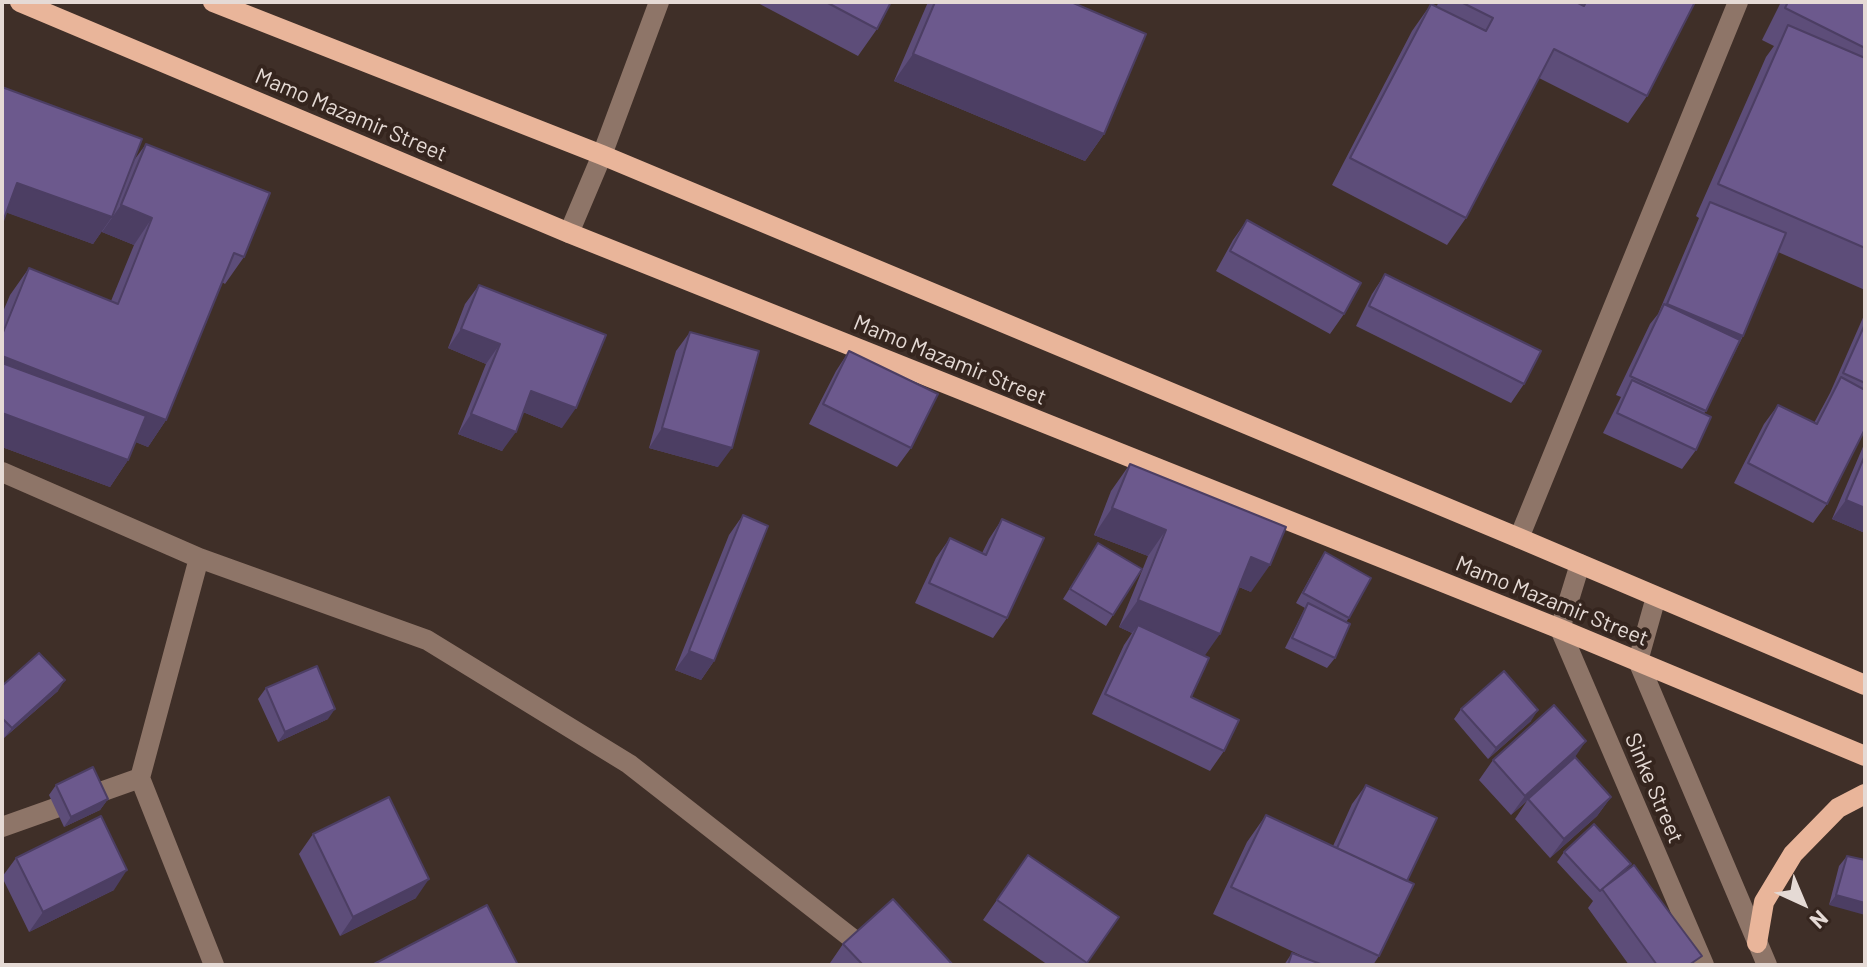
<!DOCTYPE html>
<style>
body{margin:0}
#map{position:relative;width:1867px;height:967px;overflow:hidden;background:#3f2f28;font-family:Barlow,sans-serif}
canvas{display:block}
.frame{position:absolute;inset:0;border:4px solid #e5dad5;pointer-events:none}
.north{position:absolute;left:1763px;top:863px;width:80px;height:80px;-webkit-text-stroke:6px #35251e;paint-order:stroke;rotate:136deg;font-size:22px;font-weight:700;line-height:32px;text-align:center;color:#e5dad5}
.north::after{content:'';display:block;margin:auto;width:28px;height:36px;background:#e5dad5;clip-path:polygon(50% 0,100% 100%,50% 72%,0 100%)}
</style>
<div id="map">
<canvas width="1867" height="967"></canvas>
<div class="frame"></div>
<div class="north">N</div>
</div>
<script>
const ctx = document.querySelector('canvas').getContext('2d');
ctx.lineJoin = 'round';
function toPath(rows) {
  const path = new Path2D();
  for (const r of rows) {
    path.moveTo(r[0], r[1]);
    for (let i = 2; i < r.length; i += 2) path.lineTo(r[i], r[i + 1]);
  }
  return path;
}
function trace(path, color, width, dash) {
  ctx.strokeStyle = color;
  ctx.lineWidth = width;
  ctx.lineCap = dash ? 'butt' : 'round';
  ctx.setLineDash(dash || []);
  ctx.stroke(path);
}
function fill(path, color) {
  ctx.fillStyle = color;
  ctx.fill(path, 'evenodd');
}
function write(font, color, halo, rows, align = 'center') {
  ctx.font = font + ' Barlow,sans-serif';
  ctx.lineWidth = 8;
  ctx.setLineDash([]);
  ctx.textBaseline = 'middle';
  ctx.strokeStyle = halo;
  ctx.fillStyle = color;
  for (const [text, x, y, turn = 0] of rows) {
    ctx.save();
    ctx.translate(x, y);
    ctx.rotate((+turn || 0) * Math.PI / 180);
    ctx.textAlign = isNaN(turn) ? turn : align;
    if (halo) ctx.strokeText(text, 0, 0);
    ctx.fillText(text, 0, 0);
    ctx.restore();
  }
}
trace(toPath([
 [569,233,602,155,659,2],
 [2,472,199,558,427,640,629,764,886,965],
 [1519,538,1738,2],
 [199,558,140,778,214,965],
 [1580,564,1560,629,1704,965],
 [1656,597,1638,661,1767,965],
 [2,827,140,778]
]), '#8e7568', 20);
trace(toPath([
 [20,2,569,233,1560,629,1865,756],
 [213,2,602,155,1519,538,1865,685],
 [1757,943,1764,902,1793,854,1838,808,1865,794]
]), '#e9b59a', 20);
fill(toPath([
 [756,2,891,2,877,29,858,56],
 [928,2,1071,2,1104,134,1085,161,894,81],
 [1439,2,1576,2,1581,4,1582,2,1695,2,1647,96,1628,123,1539,78,1466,218,1447,245,1332,185,1412,31,1431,4,1436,7],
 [1781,2,1865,2,1865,290,1778,252,1743,336,1704,414,1696,450,1682,469,1603,433,1621,397,1616,395,1650,324,1658,314,1699,218,1696,216,1766,57,1774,46,1762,40],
 [2,87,132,163,146,144,244,257,225,284,222,282,166,420,148,447,136,442,128,460,110,487,2,447,2,314,10,295,29,268,111,301,134,245,102,232,102,231,93,244,6,212],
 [1247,220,1344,314,1330,334,1216,271,1233,240],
 [1385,274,1524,384,1511,403,1356,326,1372,294],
 [479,285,562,428,523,412,502,451,458,434,486,364,448,348,465,304],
 [1865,313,1865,429,1827,504,1813,523,1734,483,1764,424,1778,405,1814,423,1830,393],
 [690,332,718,467,649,448,676,351],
 [849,351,911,448,897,467,809,424,836,371],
 [1865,442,1865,533,1832,519],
 [1130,464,1251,592,1239,587,1204,656,1191,697,1224,751,1210,771,1092,714,1124,645,1132,633,1119,627,1148,556,1094,535,1111,491],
 [743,515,714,661,701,680,675,670,729,535],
 [1002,519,1007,618,993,638,915,603,936,558,950,538,982,553,989,539],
 [1098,543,1113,615,1106,626,1063,599],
 [1325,552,1349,618,1346,622,1335,658,1327,668,1285,648,1305,608,1296,603,1318,563],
 [2,686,58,691,4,738,2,736],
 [266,688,328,719,278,742,258,699],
 [1461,709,1531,721,1488,759,1454,719],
 [1574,759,1611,797,1597,816,1550,858,1515,819,1527,801,1511,815,1479,780,1493,760],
 [56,785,108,799,100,810,64,827,49,795],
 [1366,785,1407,881,1379,956,1373,965,1284,965,1292,953,1317,963,1213,914,1247,842,1266,815,1333,846,1352,804],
 [313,834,416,898,340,936,299,854],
 [1564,852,1626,871,1696,965,1629,965,1588,908,1593,901,1557,862],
 [1028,855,1119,917,1085,965,1048,965,983,920],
 [1847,856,1865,860,1829,905,1839,866],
 [16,858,114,890,29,932,2,877],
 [843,944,953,965,831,965,830,963]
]), '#5d4d79');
fill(toPath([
 [913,54,1104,134,1085,161,894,81],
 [17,183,112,217,93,244,2,211],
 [121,205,152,218,134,245,102,232],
 [1667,304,1743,336,1729,355,1658,316],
 [461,329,500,344,486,364,448,348],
 [2,356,166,420,148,447,2,390],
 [531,391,576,408,562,428,518,410],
 [2,413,128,460,110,487,2,447],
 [471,414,516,432,502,451,458,434],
 [662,428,732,448,718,467,649,448],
 [1846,500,1865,508,1865,533,1832,519],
 [1112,508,1166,530,1148,556,1094,535],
 [1251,557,1270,565,1251,592,1232,584],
 [1138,600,1220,634,1201,661,1138,625,1132,633,1119,627],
 [689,651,714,661,701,680,675,670],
 [65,680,58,691,4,738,12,728],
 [335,709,328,719,278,742,285,732],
 [1538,710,1531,721,1488,759,1496,748],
 [1586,741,1573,760,1511,815,1525,796],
 [1611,797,1597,816,1550,858,1564,839],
 [108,799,100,810,64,827,71,817],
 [127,870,114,890,29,932,43,912],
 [429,879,416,898,340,936,353,917],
 [1836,895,1865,903,1865,915,1829,905]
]), '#4c3e63');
const building = toPath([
 [826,2,891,2,877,29,826,2],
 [935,2,1071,2,1146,34,1104,134,913,54,935,2],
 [1461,2,1576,2,1584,6,1586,2,1695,2,1647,96,1554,49,1466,218,1350,158,1431,4,1486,31,1493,18,1461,2],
 [1788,2,1865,2,1865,48,1785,8,1788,2],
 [1788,25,1865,58,1865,248,1718,184,1788,25],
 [2,87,142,139,112,217,17,183,2,224,2,87],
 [146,144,270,193,244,257,234,253,166,420,2,356,2,335,29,268,118,304,152,218,121,205,146,144],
 [1710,202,1786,233,1743,336,1667,304,1710,202],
 [1247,220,1361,283,1344,314,1230,251,1247,220],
 [1385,274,1541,351,1524,384,1369,306,1385,274],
 [479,285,606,335,576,408,531,391,516,432,471,414,500,344,461,329,479,285],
 [1664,304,1740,340,1706,411,1630,376,1664,304],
 [1865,324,1865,383,1843,373,1865,324],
 [690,332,759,351,732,448,662,428,690,332],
 [849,351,938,394,911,448,823,404,849,351],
 [2,363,146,416,128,460,2,413,2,363],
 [1841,377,1865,390,1865,429,1827,504,1748,463,1778,405,1817,424,1841,377],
 [1632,380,1711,417,1696,450,1617,413,1632,380],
 [1865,455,1865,508,1846,500,1865,455],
 [1130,464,1286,527,1270,565,1251,557,1220,634,1138,600,1166,530,1112,508,1130,464],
 [743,515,768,526,714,661,689,651,743,515],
 [1002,519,1044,538,1007,618,929,583,950,538,986,555,1002,519],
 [1098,543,1142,569,1113,615,1070,589,1098,543],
 [1325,552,1371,578,1349,618,1303,593,1325,552],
 [1308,603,1350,624,1335,658,1292,638,1308,603],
 [1138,625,1209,658,1191,697,1239,720,1224,751,1105,694,1138,625],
 [39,653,65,680,12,728,2,718,2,686,39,653],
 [317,666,335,709,285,732,266,688,317,666],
 [1504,671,1538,710,1496,748,1461,709,1504,671],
 [1554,705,1586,741,1525,796,1493,760,1554,705],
 [1575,757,1611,797,1564,839,1528,799,1575,757],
 [93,767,108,799,71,817,56,785,93,767],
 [1366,785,1437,818,1407,881,1337,848,1366,785],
 [389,797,429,879,353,917,313,834,389,797],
 [1266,815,1414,884,1379,956,1231,887,1266,815],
 [101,816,127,870,43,912,16,858,101,816],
 [1594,824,1631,864,1600,891,1564,852,1594,824],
 [1028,855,1119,917,1087,963,997,900,1028,855],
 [1847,856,1865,860,1865,903,1836,895,1847,856],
 [1634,865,1702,956,1689,965,1657,965,1602,889,1634,865],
 [893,899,953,965,863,965,843,944,893,899],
 [487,905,518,965,372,965,487,905],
 [1292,953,1323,965,1288,965,1292,953]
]);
fill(building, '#6c598d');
trace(building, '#4c3e63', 2);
write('22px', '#e5dad5', '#35251e', [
 ["Mamo Mazamir Street",351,115,23],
 ["Mamo Mazamir Street",950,360,22],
 ["Mamo Mazamir Street",1552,601,22],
 ["Sinke Street",1654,788,67]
]);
</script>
